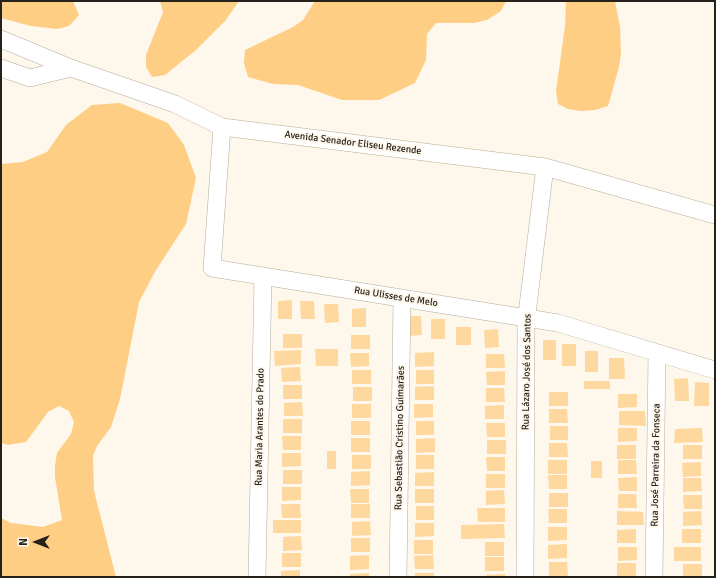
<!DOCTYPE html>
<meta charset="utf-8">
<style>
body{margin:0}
#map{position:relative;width:716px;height:578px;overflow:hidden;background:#fef7ec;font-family:Signika,sans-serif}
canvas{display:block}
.frame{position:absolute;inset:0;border:2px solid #26221b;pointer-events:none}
.north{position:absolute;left:16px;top:522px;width:40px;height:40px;-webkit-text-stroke:3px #fef7ec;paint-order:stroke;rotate:270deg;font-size:11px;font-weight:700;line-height:16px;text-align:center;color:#26221b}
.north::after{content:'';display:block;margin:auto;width:14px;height:18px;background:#26221b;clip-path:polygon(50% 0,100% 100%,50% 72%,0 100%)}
</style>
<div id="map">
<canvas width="716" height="578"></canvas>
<div class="frame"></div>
<div class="north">N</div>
</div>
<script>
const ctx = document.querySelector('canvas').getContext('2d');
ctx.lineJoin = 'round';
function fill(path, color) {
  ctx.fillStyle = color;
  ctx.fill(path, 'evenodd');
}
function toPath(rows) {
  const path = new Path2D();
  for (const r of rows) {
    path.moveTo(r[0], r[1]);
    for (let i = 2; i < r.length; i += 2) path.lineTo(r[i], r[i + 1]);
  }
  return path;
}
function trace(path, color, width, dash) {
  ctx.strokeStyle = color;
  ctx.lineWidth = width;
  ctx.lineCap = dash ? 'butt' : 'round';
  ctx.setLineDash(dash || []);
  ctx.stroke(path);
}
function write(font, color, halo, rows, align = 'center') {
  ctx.font = font + ' Signika,sans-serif';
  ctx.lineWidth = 4;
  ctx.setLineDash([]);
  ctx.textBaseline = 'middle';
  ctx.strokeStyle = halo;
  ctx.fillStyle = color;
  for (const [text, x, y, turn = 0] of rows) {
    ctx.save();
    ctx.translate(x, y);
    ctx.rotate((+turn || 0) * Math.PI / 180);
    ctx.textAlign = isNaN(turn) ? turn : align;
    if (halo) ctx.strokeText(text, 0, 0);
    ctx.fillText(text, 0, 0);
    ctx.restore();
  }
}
fill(toPath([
 [1,1,73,1,79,15,69,26,57,29,31,26,1,18],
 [160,1,239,1,225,21,196,50,165,75,152,77,146,67,146,55,163,12],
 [315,1,506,1,501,11,487,20,474,23,436,23,427,34,426,60,415,83,379,100,342,100,298,85,273,84,248,77,244,63,245,50,293,27,303,20],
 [566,1,615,1,620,27,621,54,619,67,608,106,595,110,581,111,568,109,558,104,556,91,565,26],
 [120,103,168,123,184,145,196,178,186,224,156,270,139,302,120,399,111,427,97,446,93,456,94,491,116,577,1,577,1,518,11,523,43,527,62,520,55,477,55,465,57,453,71,434,74,422,69,411,59,406,48,412,26,442,8,445,1,443,1,164,23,162,47,152,66,125,92,105]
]), '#fece85');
fill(toPath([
 [292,300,292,319,278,319,278,301],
 [300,301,314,301,315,319,301,319],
 [324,304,338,304,339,322,325,323],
 [366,308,366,327,352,327,352,309],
 [407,316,421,316,422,335,408,336],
 [431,319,445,319,445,339,431,339],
 [456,327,471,327,471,345,456,345],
 [498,329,499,347,485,348,484,330],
 [283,334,302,334,302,348,283,348],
 [351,335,370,335,370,349,351,349],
 [543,340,556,340,556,360,543,360],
 [562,344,576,344,576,366,562,366],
 [315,349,338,349,338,366,316,366],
 [301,350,301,364,275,366,274,351],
 [585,351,598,351,598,372,585,372],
 [434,352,434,366,415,367,415,353],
 [350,353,369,353,369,366,351,367],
 [486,354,504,354,505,368,486,368],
 [609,358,624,358,625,379,609,379],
 [300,367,301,381,282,382,281,368],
 [352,370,371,370,371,384,352,384],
 [416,370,434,370,434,384,416,384],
 [505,371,505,385,487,385,486,372],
 [688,378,689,401,675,401,674,379],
 [584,381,610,381,610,389,584,389],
 [695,382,709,383,709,406,694,406],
 [283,385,302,385,302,399,283,399],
 [434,386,434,400,415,400,415,387],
 [353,387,372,387,372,401,353,401],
 [486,388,504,388,505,402,486,402],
 [549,392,568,392,568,406,549,406],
 [618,394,637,394,637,407,618,408],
 [302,402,303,416,284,416,284,403],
 [352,404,371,404,371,418,352,418],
 [414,404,433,404,433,417,414,418],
 [504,405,504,419,485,419,485,406],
 [549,409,567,409,568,423,549,423],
 [619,411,645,411,646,426,619,425],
 [283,419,302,419,302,433,283,433],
 [351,421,370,421,370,435,351,435],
 [416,421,434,421,434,435,416,435],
 [486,423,505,423,505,437,487,437],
 [550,426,568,426,568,440,550,440],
 [618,428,637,428,637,441,618,442],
 [702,428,703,442,674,443,675,429],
 [282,436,301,436,301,450,283,450],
 [351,438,370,438,370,452,351,452],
 [435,438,435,452,416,453,416,439],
 [487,440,506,440,506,454,487,454],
 [549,443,567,443,568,457,549,457],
 [617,445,636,445,636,459,617,459],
 [683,445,702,445,702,459,683,459],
 [327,451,336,451,336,469,327,469],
 [282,453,301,453,301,466,282,467],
 [352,455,371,455,371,469,352,469],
 [416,455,434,455,434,469,416,469],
 [486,457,505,457,505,471,487,471],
 [548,460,567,460,567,474,548,474],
 [618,460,636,460,637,474,618,474],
 [591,461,602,461,602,478,591,478],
 [701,462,701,476,683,477,682,463],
 [283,470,302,470,302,484,283,484],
 [370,471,370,485,351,486,351,472],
 [434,472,434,486,415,486,415,473],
 [486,474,505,474,505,488,486,488],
 [548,475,567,475,567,489,549,489],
 [637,477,637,491,619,491,618,478],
 [683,478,701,478,702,491,683,492],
 [282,487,301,487,301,500,282,501],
 [350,489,369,489,369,503,351,503],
 [415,489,434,489,434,503,415,503],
 [504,490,505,504,486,505,486,491],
 [549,493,568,493,568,507,549,507],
 [618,494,636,494,637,508,618,508],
 [683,495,702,495,702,509,684,509],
 [281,504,300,504,301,518,282,518],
 [351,504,370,504,370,518,351,518],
 [416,506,434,506,434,520,416,520],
 [477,508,505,508,505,522,478,522],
 [548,509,567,509,567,523,549,523],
 [617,511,643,512,644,525,617,525],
 [701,511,702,525,683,526,683,512],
 [273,520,301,520,301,533,273,533],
 [370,521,371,535,352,536,352,522],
 [415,523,434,523,434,536,415,537],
 [504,524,505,538,461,539,461,525],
 [548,527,567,527,567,540,548,541],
 [636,529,636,543,617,543,617,530],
 [682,529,701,529,701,543,682,543],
 [301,536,302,550,283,551,283,537],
 [351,538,370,538,370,552,351,552],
 [414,540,433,540,433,554,414,554],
 [485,542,504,542,504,556,485,556],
 [567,544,567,558,548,559,548,545],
 [618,547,637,547,637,560,618,561],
 [674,547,701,547,701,561,674,561],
 [282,553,301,553,301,567,282,567],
 [369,555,369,569,350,570,350,556],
 [433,555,434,569,415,569,414,556],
 [485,557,504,557,504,571,485,571],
 [549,562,567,562,568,576,549,576],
 [617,563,636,563,636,577,617,577],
 [683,564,702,564,702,577,683,577],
 [300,570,300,577,281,577,281,571],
 [369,573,369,577,350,577,350,574],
 [415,573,434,573,434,577,415,577],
 [505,574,505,577,486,577,486,575]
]), '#fed89e');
const minor = toPath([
 [1,39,71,68,175,104,222,127,545,167,715,215],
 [1,68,30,78,71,68],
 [222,127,212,268,558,323,715,370],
 [257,577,263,276],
 [398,577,402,298],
 [525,577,526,322,545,167],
 [654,577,657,353]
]);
trace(minor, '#b7ac9b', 18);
trace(minor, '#fff', 17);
write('10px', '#26221b', '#fef7ec', [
 ["Avenida Senador Eliseu Rezende",353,143,7],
 ["Rua Ulisses de Melo",396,297,9],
 ["Rua Lázaro José dos Santos",527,372,-89],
 ["Rua Maria Arantes do Prado",260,427,-89],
 ["Rua Sebastião Cristino Guimarães",400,438,-89],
 ["Rua José Parreira da Fonseca",656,465,-89]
]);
</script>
